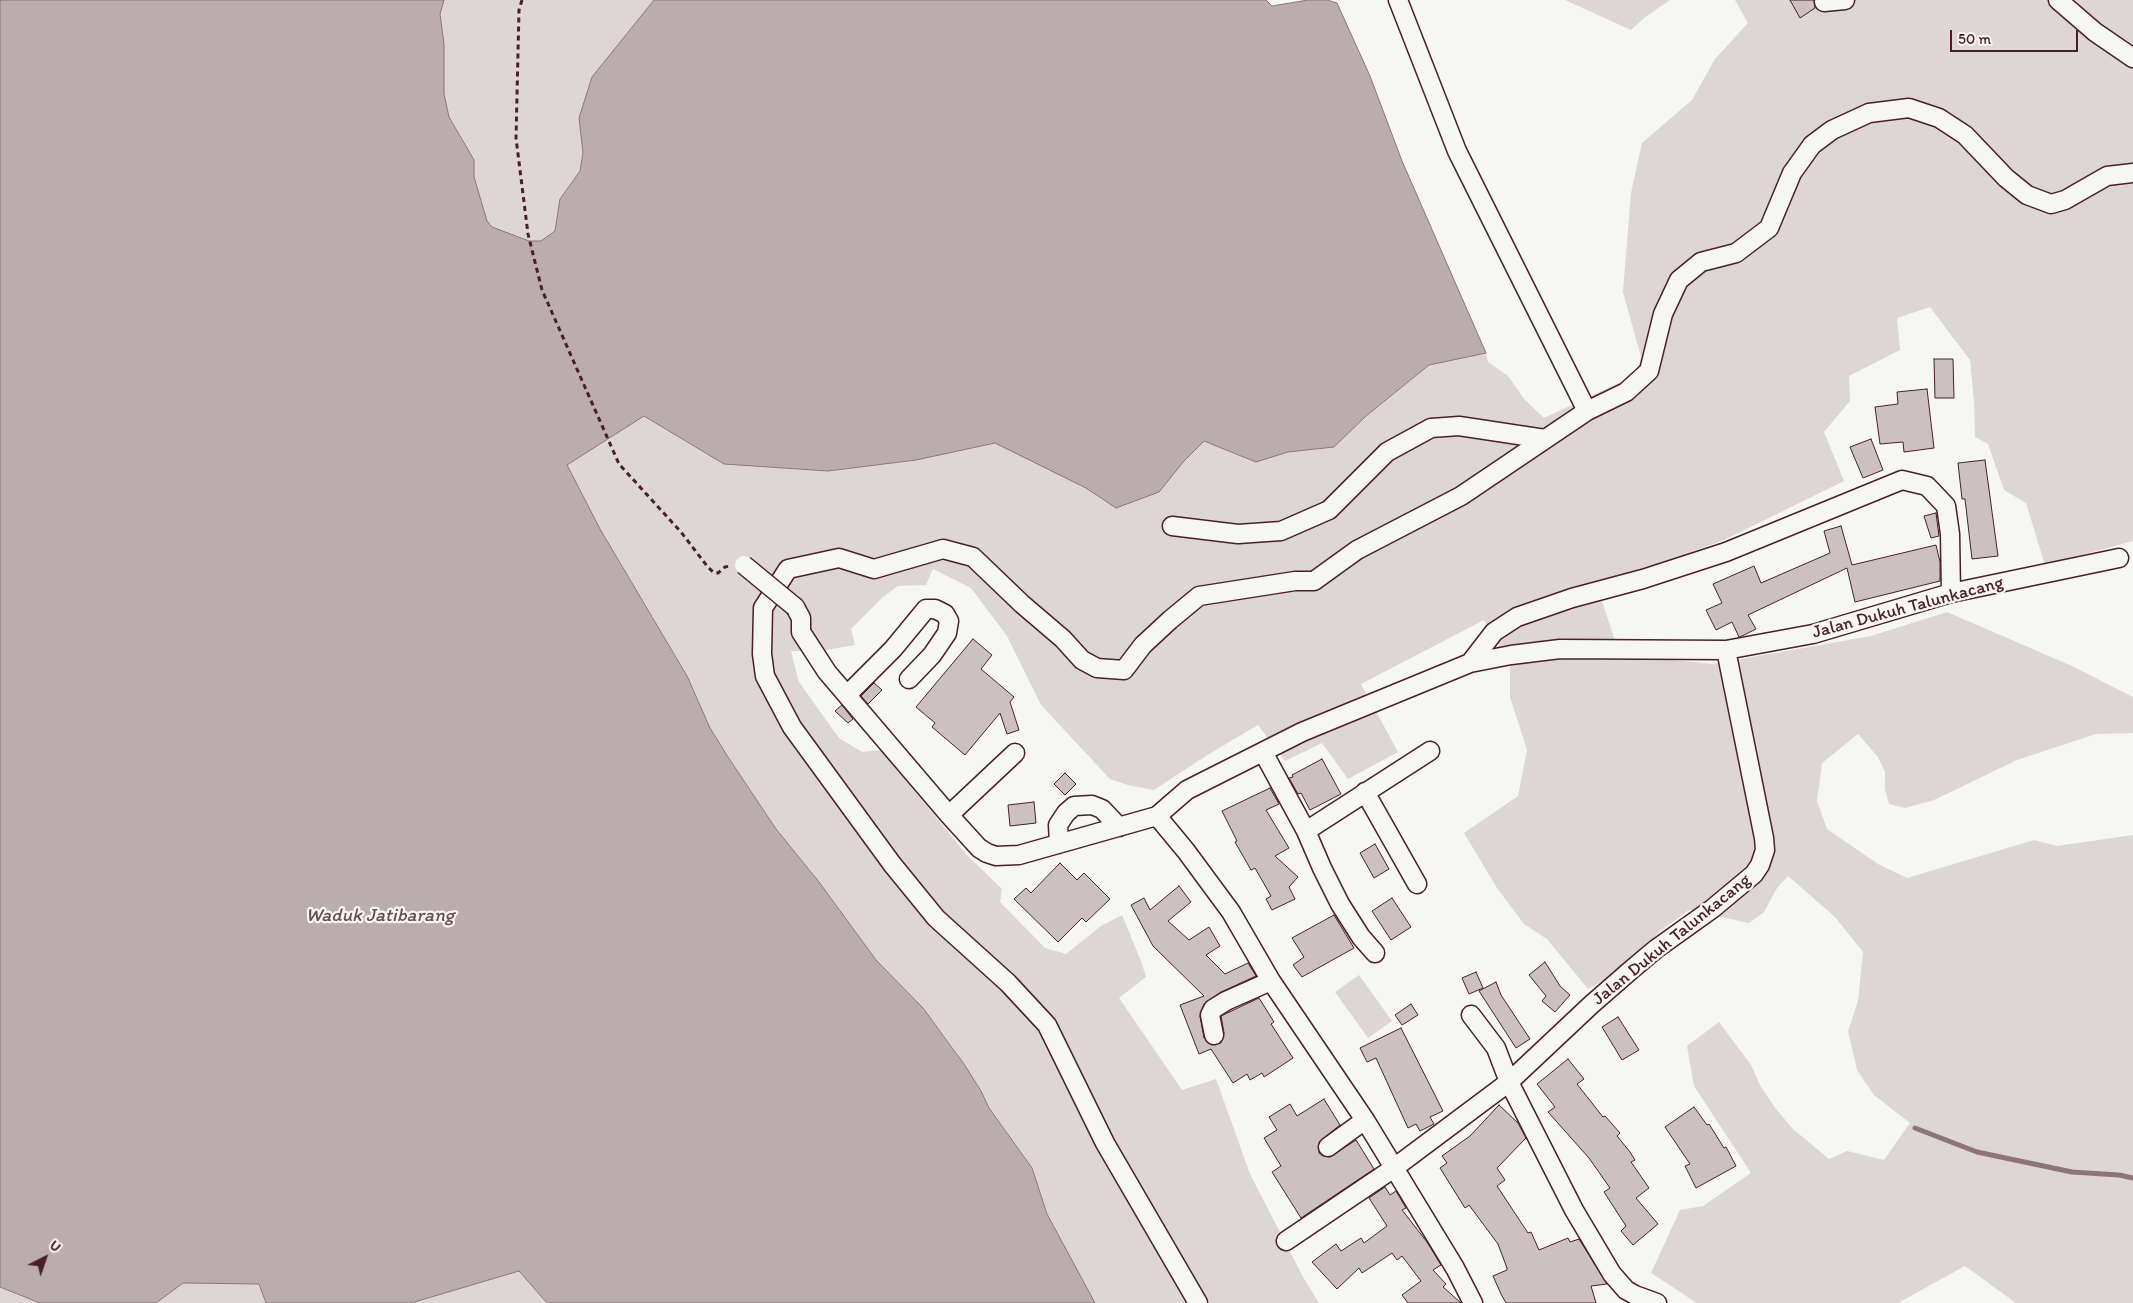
<!DOCTYPE html>
<style>
body{margin:0}
#map{position:relative;width:2133px;height:1303px;overflow:hidden;background:#f6f6f2;font-family:Itim,sans-serif}
canvas{display:block}
.north{position:absolute;left:20px;top:1233px;width:50px;height:50px;-webkit-text-stroke:4px #f6f6f2;paint-order:stroke;rotate:41deg;font-size:14px;font-weight:700;line-height:20px;text-align:center;color:#4a1f2b}
.north::after{content:'';display:block;margin:auto;width:18px;height:22px;background:#4a1f2b;clip-path:polygon(50% 0,100% 100%,50% 72%,0 100%)}
.scale{position:absolute;left:1950px;top:30px;width:128px;height:22px;box-sizing:border-box;border:2px solid #4a1f2b;border-top:0;padding-left:6px;font-size:15px;line-height:18px;white-space:nowrap;color:#4a1f2b;-webkit-text-stroke:4px #f6f6f2;paint-order:stroke}
</style>
<div id="map">
<canvas width="2133" height="1303"></canvas>
<div class="north">U</div>
<div class="scale">50 m</div>
</div>
<script>
const ctx = document.querySelector('canvas').getContext('2d');
ctx.lineJoin = 'round';
function fill(path, color) {
  ctx.fillStyle = color;
  ctx.fill(path, 'evenodd');
}
function toPath(rows) {
  const path = new Path2D();
  for (const r of rows) {
    path.moveTo(r[0], r[1]);
    for (let i = 2; i < r.length; i += 2) path.lineTo(r[i], r[i + 1]);
  }
  return path;
}
function trace(path, color, width, dash) {
  ctx.strokeStyle = color;
  ctx.lineWidth = width;
  ctx.lineCap = dash ? 'butt' : 'round';
  ctx.setLineDash(dash || []);
  ctx.stroke(path);
}
function write(font, color, halo, rows, align = 'center') {
  ctx.font = font + ' Itim,sans-serif';
  ctx.lineWidth = 4.5;
  ctx.setLineDash([]);
  ctx.textBaseline = 'middle';
  ctx.strokeStyle = halo;
  ctx.fillStyle = color;
  for (const [text, x, y, turn = 0] of rows) {
    ctx.save();
    ctx.translate(x, y);
    ctx.rotate((+turn || 0) * Math.PI / 180);
    ctx.textAlign = isNaN(turn) ? turn : align;
    if (halo) ctx.strokeText(text, 0, 0);
    ctx.fillText(text, 0, 0);
    ctx.restore();
  }
}
fill(toPath([
 [444,0,654,0,592,77,579,118,583,153,580,171,560,199,555,231,541,241,529,241,492,227,487,221,474,177,474,160,449,117,444,94,444,44,440,14],
 [1565,0,1670,0,1644,18,1631,30],
 [1735,0,2133,0,2133,541,2045,565,2026,503,2004,490,1988,444,1975,437,1974,401,1970,360,1930,307,1897,318,1900,350,1849,376,1850,401,1824,432,1844,481,1724,540,1611,582,1601,598,1614,638,1622,655,1713,664,1871,636,1947,612,2072,666,2133,697,2133,733,2096,734,2017,760,1934,800,1905,808,1889,804,1885,789,1885,772,1878,757,1858,734,1822,763,1817,801,1827,829,1878,864,1907,878,2034,840,2057,846,2133,835,2133,1303,2016,1303,1965,1266,1898,1303,1697,1303,1651,1273,1680,1210,1703,1206,1751,1173,1694,1086,1687,1046,1719,1022,1751,1065,1761,1087,1776,1109,1793,1129,1829,1159,1847,1151,1884,1160,1910,1123,1874,1095,1857,1070,1848,1031,1858,1001,1863,952,1835,917,1788,876,1777,888,1764,912,1749,923,1689,910,1660,931,1626,968,1588,989,1547,939,1524,924,1497,888,1464,833,1518,796,1527,750,1510,697,1510,664,1484,620,1361,684,1398,752,1348,779,1322,743,1285,761,1258,725,1209,754,1154,790,1128,785,1110,779,1041,705,1007,636,971,588,933,569,926,585,898,586,883,597,851,629,855,645,821,651,791,651,799,682,839,738,862,752,881,750,966,854,1002,889,1000,902,1045,948,1066,954,1101,926,1122,915,1141,961,1146,977,1119,998,1182,1090,1216,1079,1250,1174,1303,1277,1319,1303,1095,1303,1047,1214,1032,1168,989,1108,981,1091,954,1049,923,1008,876,960,819,882,776,829,728,757,710,728,687,676,600,529,567,465,644,416,724,464,828,471,916,460,995,443,1086,488,1116,508,1184,461,1204,441,1256,462,1288,452,1333,447,1366,416,1429,365,1486,353,1488,362,1508,376,1525,400,1544,418,1636,375,1641,357,1623,292,1631,193,1642,143,1692,100,1715,59,1748,23],
 [1359,975,1392,1021,1368,1038,1335,992],
 [519,1271,547,1303,411,1303],
 [183,1283,260,1284,266,1303,156,1303],
 [0,1287,40,1303,0,1303]
]), '#ddd6d5');
const water = toPath([
 [0,0,444,0,440,14,444,44,444,94,449,117,474,160,474,177,487,221,492,227,529,241,541,241,555,231,560,199,580,171,583,153,579,118,592,77,654,0,1266,0,1272,6,1308,0,1327,0,1337,3,1370,76,1402,161,1486,353,1429,365,1366,416,1334,447,1288,452,1256,462,1204,441,1184,461,1159,492,1116,508,1086,488,995,443,916,460,828,471,724,464,644,416,567,465,600,529,687,676,710,728,728,757,776,829,819,882,876,960,923,1008,964,1064,981,1091,989,1108,1032,1168,1047,1214,1095,1303,547,1303,519,1271,411,1303,266,1303,259,1284,183,1283,156,1303,40,1303,0,1287,0,0]
]);
fill(water, '#bbadae');
trace(water, '#8e747a', 1);
trace(toPath([
 [1915,1128,1977,1152,2072,1172,2119,1175,2133,1178]
]), '#8e747a', 5);
const building = toPath([
 [1790,0,1814,0,1815,8,1800,18,1790,0],
 [1934,359,1953,359,1954,398,1935,398,1934,359],
 [1927,389,1934,448,1904,452,1903,442,1880,444,1875,407,1898,404,1897,392,1927,389],
 [1871,439,1883,470,1863,478,1850,447,1871,439],
 [1985,460,1998,556,1972,559,1965,499,1962,499,1958,463,1985,460],
 [1936,513,1939,536,1931,538,1924,516,1936,513],
 [1841,526,1852,565,1936,545,1940,562,1940,581,1855,602,1847,568,1748,615,1756,629,1742,636,1739,637,1732,622,1716,630,1706,610,1722,603,1713,584,1754,566,1761,583,1830,553,1824,531,1841,526],
 [973,639,992,655,981,669,1014,697,1010,702,1019,730,1007,734,1000,713,965,755,932,727,935,723,916,707,973,639],
 [874,683,882,690,868,704,861,696,874,683],
 [842,705,853,719,848,723,835,711,842,705],
 [1322,759,1341,794,1310,810,1301,793,1298,794,1289,778,1293,777,1292,775,1322,759],
 [1065,773,1076,784,1065,795,1054,784,1065,773],
 [1270,788,1279,804,1266,810,1289,848,1275,856,1298,877,1289,887,1295,899,1272,910,1266,899,1271,896,1255,868,1251,870,1235,842,1237,841,1222,811,1270,788],
 [1034,802,1036,823,1010,826,1008,805,1034,802],
 [1375,844,1389,869,1374,878,1360,853,1375,844],
 [1060,863,1077,880,1084,873,1110,899,1086,922,1082,918,1058,942,1014,899,1026,888,1031,893,1060,863],
 [1179,886,1191,902,1168,921,1189,940,1209,927,1220,946,1206,955,1225,974,1248,963,1256,976,1221,992,1204,1004,1200,1016,1204,1038,1211,1045,1221,1043,1224,1033,1221,1016,1259,998,1274,1022,1271,1024,1293,1058,1264,1077,1262,1073,1250,1080,1247,1074,1233,1083,1211,1049,1199,1054,1180,1005,1204,996,1153,946,1131,905,1144,898,1150,910,1179,886],
 [1392,898,1411,927,1391,940,1372,911,1392,898],
 [1334,915,1354,948,1302,977,1293,965,1304,957,1292,938,1334,915],
 [1545,962,1560,986,1570,995,1555,1012,1542,1001,1546,996,1529,975,1545,962],
 [1476,972,1483,988,1469,994,1462,978,1476,972],
 [1496,982,1501,995,1530,1039,1516,1048,1479,991,1496,982],
 [1411,1004,1418,1015,1402,1025,1395,1015,1411,1004],
 [1618,1017,1639,1050,1622,1060,1602,1027,1618,1017],
 [1401,1028,1443,1111,1430,1117,1434,1124,1420,1131,1416,1124,1408,1128,1376,1058,1367,1062,1360,1048,1401,1028],
 [1568,1059,1584,1079,1577,1084,1603,1117,1605,1116,1620,1133,1617,1136,1630,1152,1635,1160,1631,1162,1649,1188,1636,1198,1658,1224,1633,1245,1621,1231,1626,1226,1604,1192,1610,1188,1589,1158,1548,1112,1555,1107,1537,1084,1568,1059],
 [1324,1099,1340,1125,1319,1142,1319,1153,1323,1156,1330,1157,1356,1140,1374,1169,1301,1218,1272,1172,1281,1166,1264,1138,1277,1130,1269,1117,1290,1104,1297,1116,1324,1099],
 [1499,1105,1518,1123,1526,1138,1497,1168,1505,1180,1497,1186,1528,1233,1531,1232,1539,1250,1568,1238,1570,1242,1579,1239,1607,1284,1591,1286,1596,1303,1506,1303,1501,1294,1493,1276,1507,1270,1507,1268,1498,1244,1469,1205,1465,1208,1440,1168,1447,1163,1442,1156,1470,1136,1499,1105],
 [1694,1107,1707,1125,1709,1124,1724,1148,1726,1147,1736,1166,1696,1188,1685,1166,1690,1164,1665,1127,1694,1107],
 [1385,1187,1390,1195,1396,1191,1406,1208,1402,1210,1427,1242,1441,1265,1433,1270,1446,1284,1443,1287,1461,1303,1408,1303,1402,1295,1421,1281,1402,1256,1397,1260,1392,1253,1362,1273,1359,1268,1337,1289,1312,1262,1336,1244,1341,1251,1361,1238,1364,1243,1387,1226,1369,1198,1385,1187]
]);
fill(building, '#ccc1c0');
trace(building, '#4a1f2b', 1);
const minor = toPath([
 [1398,0,1457,151,1587,411],
 [2058,0,2095,32,2133,58],
 [1824,2,1845,0],
 [1172,526,1238,534,1281,531,1329,510,1387,452,1431,428,1459,426,1545,439],
 [795,607,801,618,801,632,827,672,949,815,979,848,987,853,996,856,1019,855,1157,816],
 [1470,663,1494,632,1517,617,1572,598,1643,579,1726,552,1902,480,1927,486,1946,506,1950,534,1951,593],
 [847,695,893,649,926,609,935,609,945,614,949,621,947,633,932,655,909,679],
 [1263,752,1306,831,1322,868,1340,904,1361,937,1375,953],
 [1365,792,1417,884],
 [949,815,1015,753],
 [1306,831,1430,751],
 [1059,844,1058,825,1066,813,1074,806,1092,805,1102,809,1119,827],
 [1471,1015,1496,1048,1509,1082,1574,1210,1612,1274,1626,1290,1635,1295,1657,1303],
 [1214,1035,1210,1015,1213,1009,1226,1001,1271,981],
 [1328,1147,1365,1120],
 [1286,1241,1394,1168,1509,1082,1592,1004,1631,970,1656,949,1712,909,1754,874,1760,865,1765,850,1764,838,1726,650],
 [1198,1303,1105,1143,1047,1025,1008,983,936,918,892,864,792,727,765,676,762,654,763,608,788,569,839,558,874,569,943,549,973,557,1022,604,1063,639,1082,660,1097,668,1124,670,1143,645,1170,620,1199,596,1295,581,1314,581,1357,550,1461,496,1587,411,1626,392,1649,371,1663,314,1679,280,1701,262,1736,253,1769,228,1792,173,1812,145,1832,130,1869,113,1909,108,1939,118,1965,135,2006,178,2027,195,2051,204,2065,200,2107,176,2133,173],
 [1473,1303,1455,1268,1365,1120,1271,981,1231,912,1186,851,1157,816,1187,790,1302,732,1470,663,1511,655,1560,649,1726,650,1813,634,1951,593,2119,558]
]);
trace(minor, '#4a1f2b', 21);
trace(toPath([
 [522,0,519,10,516,138,528,234,542,290,619,464,681,532,707,566,713,572,718,573,725,567,730,566]
]), '#4a1f2b', 3, [5, 4]);
trace(minor, '#f6f6f2', 18);
const minorBridge = toPath([
 [744,565,795,607]
]);
trace(minorBridge, '#4a1f2b', 21, []);
trace(minorBridge, '#f6f6f2', 18);
write('18px', '#4a1f2b', '#f6f6f2', [
 ["Jalan Dukuh Talunkacang",1908,608,-15],
 ["Jalan Dukuh Talunkacang",1672,940,-39]
]);
write('italic 19px', '#6c4a52', '#f6f6f2', [
 ["Waduk Jatibarang",380,916]
]);
</script>
